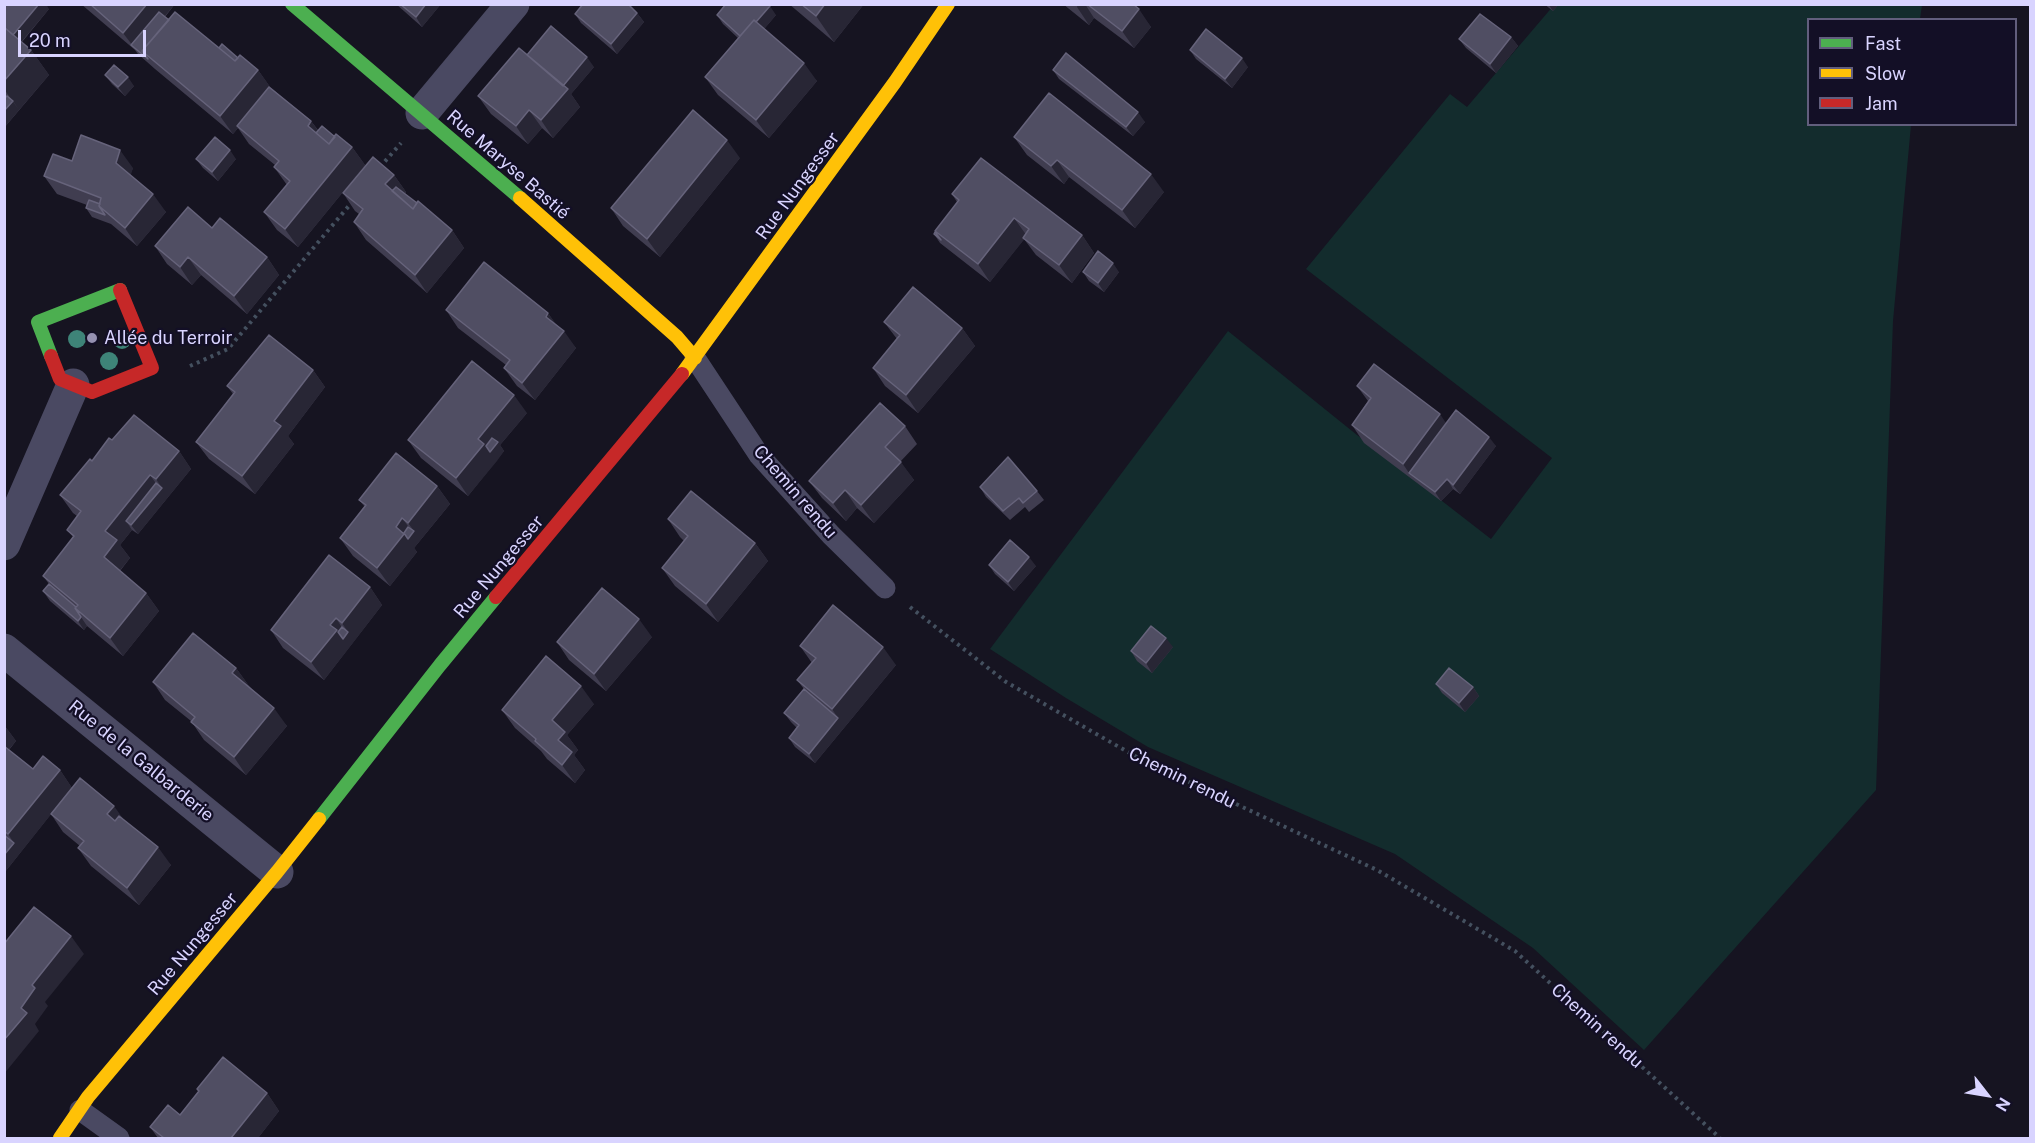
<!DOCTYPE html>
<meta charset="utf-8">
<style>
body{margin:0}
#map{position:relative;width:2035px;height:1143px;overflow:hidden;background:#161421;font-family:"Public Sans",sans-serif}
canvas{display:block}
.frame{position:absolute;inset:0;border:6px solid #d9d4ff;pointer-events:none}
.legend{position:absolute;left:1807px;top:18px;width:210px;height:108px;box-sizing:border-box;background:#130f26;border:2px solid #625e7d;margin:0;padding:8px 10px;list-style:none;font-size:18px;color:#d9d4ff}
.legend li{display:flex;align-items:center;gap:12px;height:30px}
.legend b{width:30px;border:2px solid #625e7d}
.north{position:absolute;left:1957px;top:1065px;width:60px;height:60px;-webkit-text-stroke:4px #130f26;paint-order:stroke;rotate:121deg;font-size:16px;font-weight:700;line-height:24px;text-align:center;color:#d9d4ff}
.north::after{content:'';display:block;margin:auto;width:21px;height:27px;background:#d9d4ff;clip-path:polygon(50% 0,100% 100%,50% 72%,0 100%)}
.scale{position:absolute;left:18px;top:30px;width:128px;height:27px;box-sizing:border-box;border:3px solid #d9d4ff;border-top:0;padding-left:8px;font-size:18px;line-height:21px;white-space:nowrap;color:#d9d4ff;-webkit-text-stroke:4px #130f26;paint-order:stroke}
</style>
<div id="map">
<canvas width="2035" height="1143"></canvas>
<div class="frame"></div>
<ul class="legend">
<li><b style="height:8px;background:#4caf50"></b>Fast</li>
<li><b style="height:8px;background:#ffc107"></b>Slow</li>
<li><b style="height:8px;background:#c62828"></b>Jam</li>
</ul>
<div class="north">N</div>
<div class="scale">20 m</div>
</div>
<script>
const ctx = document.querySelector('canvas').getContext('2d');
ctx.lineJoin = 'round';
function fill(path, color) {
  ctx.fillStyle = color;
  ctx.fill(path, 'evenodd');
}
function toPath(rows) {
  const path = new Path2D();
  for (const r of rows) {
    path.moveTo(r[0], r[1]);
    for (let i = 2; i < r.length; i += 2) path.lineTo(r[i], r[i + 1]);
  }
  return path;
}
function trace(path, color, width, dash) {
  ctx.strokeStyle = color;
  ctx.lineWidth = width;
  ctx.lineCap = dash ? 'butt' : 'round';
  ctx.setLineDash(dash || []);
  ctx.stroke(path);
}
function write(font, color, halo, rows, align = 'center') {
  ctx.font = font + ' "Public Sans",sans-serif';
  ctx.lineWidth = 4.5;
  ctx.setLineDash([]);
  ctx.textBaseline = 'middle';
  ctx.strokeStyle = halo;
  ctx.fillStyle = color;
  for (const [text, x, y, turn = 0] of rows) {
    ctx.save();
    ctx.translate(x, y);
    ctx.rotate((+turn || 0) * Math.PI / 180);
    ctx.textAlign = isNaN(turn) ? turn : align;
    if (halo) ctx.strokeText(text, 0, 0);
    ctx.fillText(text, 0, 0);
    ctx.restore();
  }
}
fill(toPath([
 [1554,5,1922,5,1920,19,1808,20,1808,124,1911,125,1893,321,1876,790,1644,1050,1533,948,1395,854,1148,747,1066,698,990,649,1228,331,1357,435,1491,539,1552,458,1306,269,1450,94,1467,107]
]), '#132c2d');
trace(toPath([
 [380,167,401,143],
 [190,366,228,349,353,201],
 [910,607,1006,682,1140,759,1377,870,1515,951,1720,1138]
]), '#44505f', 4, [3, 4.5]);
trace(toPath([
 [695,358,759,455,831,535,885,588],
 [80,1110,119,1138]
]), '#4a4962', 21);
trace(toPath([
 [422,113,513,4],
 [4,544,73,385],
 [4,650,277,872]
]), '#4a4962', 33);
trace(toPath([
 [292,4,520,198],
 [51,356,38,322,120,290],
 [319,819,440,665,496,597]
]), '#4caf50', 14);
trace(toPath([
 [520,198,677,337,695,358],
 [682,374,895,82,948,4],
 [60,1138,88,1097,277,872,319,819]
]), '#ffc107', 14);
trace(toPath([
 [51,356,60,379,92,392,152,368,120,290],
 [496,597,682,374]
]), '#c62828', 14);
ctx.fillStyle = '#3e8478';
for (const [x, y] of [
 [77,339],
 [122,340],
 [109,361]
]) {
  ctx.beginPath();
  ctx.arc(x, y, 9, 0, 2 * Math.PI);
  ctx.fill();
}
fill(toPath([
 [4,4,49,9,22,42,31,50,49,75,4,128],
 [81,4,175,4,165,17,169,20,238,58,258,70,270,87,311,121,318,130,335,137,352,147,365,165,298,247,277,230,264,212,287,185,274,167,275,165,249,144,238,128,233,134,155,69,138,54,135,50],
 [396,4,441,4,422,27],
 [789,4,864,4,834,42],
 [1063,4,1133,4,1151,27,1134,48,1094,18,1089,25],
 [1544,4,1559,4,1553,11],
 [637,13,644,22,617,54,581,23,575,14],
 [717,15,776,15,764,29,817,81,769,138,718,95,705,77,738,38,723,24],
 [1511,37,1518,46,1496,73,1466,48,1459,39],
 [1190,50,1248,67,1232,88,1196,59],
 [527,55,594,67,571,94,580,107,553,138,542,128,528,144,491,114,478,96],
 [1053,70,1145,122,1133,136,1059,79],
 [105,75,134,86,125,96,112,84],
 [1014,137,1164,192,1135,228,1069,177,1064,184,1027,155],
 [740,158,660,257,623,226,611,208],
 [196,159,236,159,218,181,203,168],
 [72,161,133,168,130,175,166,212,137,246,111,224,92,217,86,208,87,205,57,194,44,176],
 [394,175,406,192,405,194,452,230,464,248,427,293,366,240,354,222,359,214,355,211,343,193],
 [952,194,1082,235,1094,253,1072,283,1036,255,1024,239,990,282,940,243,934,234,957,202],
 [212,228,267,257,279,275,247,314,201,275,192,285,167,264,155,246],
 [1083,272,1119,272,1104,292,1089,281],
 [446,310,548,313,556,325,576,348,535,400,517,386,504,368,506,365,458,328],
 [884,322,962,328,975,346,918,413,885,386,873,368,897,339],
 [313,370,325,387,288,436,294,444,255,494,209,459,196,442,233,394,227,386],
 [1357,386,1446,423,1496,446,1460,494,1453,489,1441,501,1364,443,1352,425,1368,401],
 [527,413,500,445,504,451,468,496,421,458,408,440],
 [905,426,917,444,900,462,914,480,874,523,857,508,846,521,822,498,809,481],
 [112,440,179,451,191,469,138,534,132,530,120,545,130,558,120,571,146,593,159,611,123,656,87,626,84,630,50,601,43,591,49,584,43,576,73,537,67,530,77,516,73,513,60,495,92,461],
 [437,486,450,504,414,548,417,552,390,586,353,556,340,538,365,507,359,500],
 [980,487,1037,491,1044,500,1029,512,1025,507,1010,520,986,497],
 [668,519,755,543,768,561,718,622,675,586,662,568,684,541,680,537],
 [989,565,1036,566,1014,591,995,574],
 [370,587,382,605,324,680,283,648,271,630],
 [652,637,606,691,569,660,557,642],
 [800,646,896,665,815,763,795,747,789,738,797,728,791,722,784,713,804,689,797,680,812,663],
 [1173,647,1152,673,1137,661,1131,651],
 [236,668,249,686,287,726,246,775,204,740,191,721,165,700,153,682],
 [1436,684,1473,687,1479,696,1465,712,1442,693],
 [594,704,567,735,578,750,574,755,585,770,575,783,547,759,541,751,515,728,502,710],
 [4,725,16,741,9,750,33,769,60,770,72,788,124,820,171,865,139,905,91,866,78,848,80,846,63,832,51,814,5,872],
 [197,1089,267,1093,279,1111,258,1138,158,1138,150,1127,180,1115,198,1092]
]), '#403d50');
fill(toPath([
 [39,4,46,4,49,9,16,48,10,39],
 [147,4,175,4,137,49,133,46,123,33],
 [426,4,441,4,422,27,416,17],
 [825,4,864,4,834,42,816,16],
 [1078,4,1085,4,1094,18,1089,25,1077,7],
 [1548,4,1559,4,1553,11],
 [770,6,776,15,749,47,743,38],
 [1139,9,1151,27,1134,48,1122,31],
 [637,13,644,22,617,54,611,44],
 [1511,37,1518,46,1496,73,1490,64],
 [31,50,49,75,19,110,4,89,4,81],
 [587,57,594,67,571,94,580,107,553,138,541,120,562,88],
 [1242,58,1248,67,1232,88,1225,79],
 [804,63,817,81,769,138,756,120],
 [258,70,271,88,233,134,220,116],
 [128,77,134,86,125,96,118,87],
 [4,93,11,103,13,101,19,110,4,128],
 [529,110,542,128,528,144,516,126],
 [1138,112,1145,122,1133,136,1126,127],
 [311,121,324,139,308,126],
 [727,140,740,158,660,257,647,239],
 [352,147,365,165,298,247,285,229],
 [120,150,133,168,129,181,116,163],
 [230,150,236,159,218,181,212,172],
 [1057,160,1069,177,1064,184,1051,166],
 [1151,174,1164,192,1135,228,1122,210],
 [394,175,406,192,399,200,385,184],
 [153,194,166,212,137,246,125,228],
 [1014,218,1027,236,990,282,978,264],
 [452,230,464,248,427,293,415,275],
 [1082,235,1094,253,1072,283,1059,265],
 [188,257,201,275,192,285,180,267],
 [267,257,279,275,247,314,234,296],
 [1113,263,1119,272,1104,292,1098,283],
 [548,313,561,331,546,317],
 [962,328,975,346,918,413,906,395],
 [564,331,576,348,535,400,522,383],
 [313,370,325,387,288,436,294,444,255,494,242,476,274,421],
 [514,395,527,413,500,445,504,451,497,461,492,455,497,461,468,496,456,478,478,439],
 [1440,414,1452,432,1409,473,1403,464],
 [1489,437,1496,446,1460,494,1453,485],
 [179,451,191,469,138,534,131,525,126,521,132,530,120,545,130,558,116,575,104,557,105,531,150,475,160,489,162,488,156,479],
 [901,462,914,480,874,523,861,505],
 [1447,479,1453,489,1441,501,1435,492],
 [437,486,450,504,414,548,417,552,390,586,377,568,396,527,402,518,413,533,414,531,408,523],
 [845,490,857,508,846,521,833,503],
 [755,543,768,561,718,622,706,604],
 [1029,557,1036,566,1014,591,1008,582],
 [370,587,382,605,349,648,343,639,349,648,324,680,311,662,330,625,336,618,346,634,348,632,342,623],
 [146,593,159,611,123,656,110,638],
 [81,617,87,626,84,630,78,621],
 [639,619,652,637,606,691,594,674],
 [1166,638,1173,647,1152,673,1146,663],
 [883,647,896,665,815,763,809,754,838,718,832,709],
 [236,668,249,686,232,673],
 [581,686,594,704,567,735,578,750,574,755,585,770,575,783,562,765,558,740,552,720],
 [1473,687,1479,696,1465,712,1459,703],
 [274,708,287,726,246,775,234,757],
 [4,725,16,741,5,754,4,753],
 [60,770,72,788,5,872,4,855,14,843,8,834],
 [114,806,127,824,132,834,107,814],
 [158,847,171,865,139,905,127,888],
 [71,936,84,954,45,1002,48,1006,35,1024,39,1031,4,1074,4,1040,32,985],
 [267,1093,279,1111,258,1138,231,1138]
]), '#282635');
const building = toPath([
 [4,4,39,4,13,35,4,27,4,4],
 [90,4,147,4,123,33,90,4],
 [400,4,426,4,416,17,400,4],
 [583,4,628,4,637,13,611,44,575,14,583,4],
 [726,4,768,4,770,6,756,22,754,20,740,36,717,15,726,4],
 [801,4,825,4,816,16,801,4],
 [1087,4,1133,4,1139,9,1122,31,1087,4],
 [159,12,169,20,142,51,148,59,131,45,159,12],
 [175,12,235,61,240,55,258,70,220,116,142,51,175,12],
 [1480,14,1511,37,1490,64,1459,39,1480,14],
 [754,20,804,63,756,120,705,77,754,20],
 [551,26,587,57,563,86,527,55,551,26],
 [4,27,31,50,4,81,4,27],
 [1206,29,1242,58,1225,79,1190,50,1206,29],
 [222,44,238,58,235,61,219,48,222,44],
 [519,48,568,89,541,120,529,110,516,126,478,96,519,48],
 [1066,53,1138,112,1126,127,1053,70,1066,53],
 [114,65,128,77,118,87,105,75,114,65],
 [269,87,311,121,308,126,329,144,336,134,352,147,285,229,264,212,290,181,274,167,279,161,237,126,269,87],
 [1049,93,1151,174,1122,210,1057,160,1051,166,1014,137,1049,93],
 [7,96,13,101,4,111,4,99,7,96],
 [693,110,727,140,647,239,611,208,693,110],
 [322,126,335,137,329,144,316,133,322,126],
 [81,135,120,150,116,163,153,194,125,228,99,206,101,198,44,176,53,154,72,161,81,135],
 [215,137,230,150,212,172,196,159,215,137],
 [373,157,394,175,385,184,413,209,418,201,452,230,415,275,354,222,363,209,343,193,373,157],
 [981,158,1082,235,1059,265,1023,238,1029,229,1014,218,978,264,935,231,959,200,952,194,981,158],
 [396,187,417,203,413,209,392,191,396,187],
 [89,200,100,204,99,206,105,215,86,208,89,200],
 [188,207,212,228,220,218,267,257,234,296,188,257,180,267,155,246,188,207],
 [935,232,941,240,934,234,935,232],
 [1098,251,1113,263,1098,283,1083,272,1098,251],
 [484,262,548,313,546,317,564,331,522,383,504,368,510,360,446,310,484,262],
 [913,287,962,328,906,395,873,368,900,335,884,322,913,287],
 [269,335,313,370,274,421,281,426,242,476,196,442,235,392,227,386,269,335],
 [472,361,514,395,478,439,484,444,456,478,408,440,472,361],
 [1374,364,1440,414,1403,464,1352,425,1371,398,1357,386,1374,364],
 [880,403,905,426,885,447,901,462,861,505,845,490,833,503,809,481,880,403],
 [1456,410,1489,437,1453,485,1447,479,1435,492,1409,473,1456,410],
 [134,415,179,451,156,479,150,475,105,531,117,540,104,557,146,593,110,638,75,608,78,605,43,576,74,536,67,530,81,511,60,495,90,459,92,461,109,438,112,440,134,415],
 [492,438,498,442,490,452,486,446,492,438],
 [396,453,437,486,408,523,402,518,396,527,404,534,377,568,340,538,366,505,359,500,396,453],
 [1008,457,1037,491,1023,503,1019,498,1003,511,980,487,1008,457],
 [156,483,162,488,131,525,126,521,156,483],
 [691,491,755,543,706,604,662,568,688,536,668,519,691,491],
 [408,527,414,531,408,539,404,533,408,527],
 [1010,540,1029,557,1008,582,989,565,1010,540],
 [329,555,370,587,342,623,336,618,330,625,337,630,311,662,271,630,329,555],
 [49,584,76,607,75,608,81,617,78,621,43,591,49,584],
 [602,588,639,619,594,674,557,642,602,588],
 [833,605,883,647,832,709,797,680,816,658,800,646,833,605],
 [1151,626,1166,638,1146,663,1131,651,1151,626],
 [342,627,348,632,343,639,338,632,342,627],
 [193,633,236,668,232,673,274,708,234,757,191,722,195,717,153,682,193,633],
 [546,656,581,686,552,720,565,732,558,740,572,752,562,765,535,741,536,739,502,710,546,656],
 [1449,668,1473,687,1459,703,1436,684,1449,668],
 [804,689,838,718,809,754,789,738,799,725,784,713,804,689],
 [4,746,33,769,43,756,60,770,8,834,4,831,4,746],
 [80,778,114,806,107,814,115,821,119,816,158,847,127,888,78,848,84,841,51,814,80,778],
 [4,835,14,843,4,855,4,835],
 [34,907,71,936,32,985,35,988,21,1008,27,1013,4,1040,4,944,34,907],
 [223,1057,267,1093,231,1138,164,1138,150,1127,168,1105,180,1115,199,1091,197,1089,223,1057]
]);
fill(building, '#504e63');
trace(building, '#66637b', 1.5);
for (const [x, y, r, color] of [
 [92,338,6,"#9591b1"]
]) {
  const dot = new Path2D();
  dot.arc(x, y, r, 0, 2 * Math.PI);
  ctx.fillStyle = color;
  ctx.fill(dot);
  trace(dot, '#130f26', 2);
}
write('18px', '#d9d4ff', '#130f26', [
 ["Rue Maryse Bastié",508,165,41],
 ["Rue Nungesser",798,186,-54],
 ["Chemin rendu",795,492,49],
 ["Rue Nungesser",499,567,-50],
 ["Rue de la Galbarderie",141,761,39],
 ["Chemin rendu",1182,778,26],
 ["Rue Nungesser",193,944,-50],
 ["Chemin rendu",1597,1026,42]
]);
write('18px', '#d9d4ff', '#130f26', [
 ["Allée du Terroir",104,338]
], 'left');
</script>
